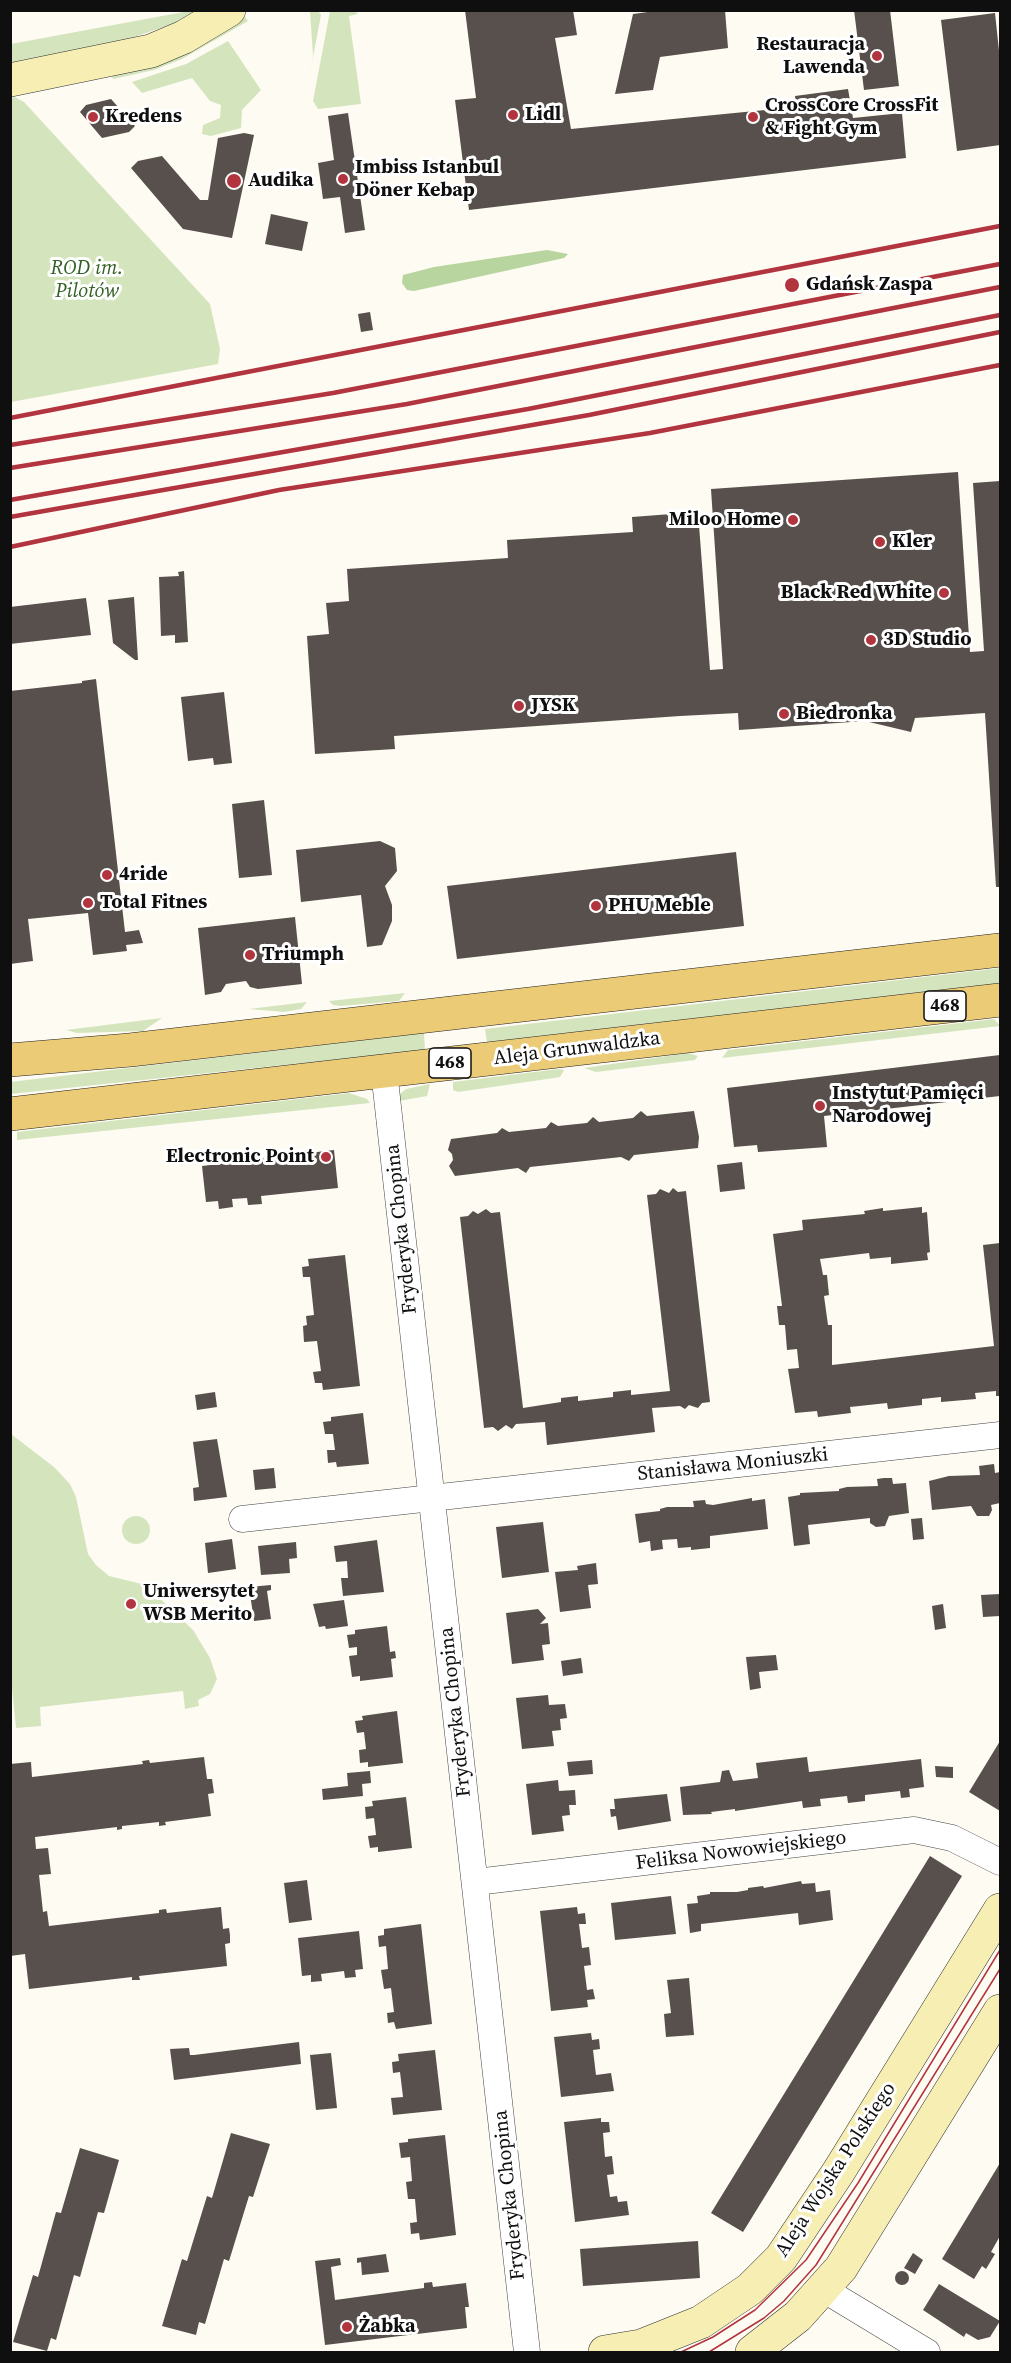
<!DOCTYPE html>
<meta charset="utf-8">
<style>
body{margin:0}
#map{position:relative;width:1011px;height:2363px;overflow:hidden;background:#fefbf2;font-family:"Source Serif 4",serif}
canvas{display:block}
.frame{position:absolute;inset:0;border:12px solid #0f0f0f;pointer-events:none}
</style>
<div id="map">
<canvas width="1011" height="2363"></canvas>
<div class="frame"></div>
</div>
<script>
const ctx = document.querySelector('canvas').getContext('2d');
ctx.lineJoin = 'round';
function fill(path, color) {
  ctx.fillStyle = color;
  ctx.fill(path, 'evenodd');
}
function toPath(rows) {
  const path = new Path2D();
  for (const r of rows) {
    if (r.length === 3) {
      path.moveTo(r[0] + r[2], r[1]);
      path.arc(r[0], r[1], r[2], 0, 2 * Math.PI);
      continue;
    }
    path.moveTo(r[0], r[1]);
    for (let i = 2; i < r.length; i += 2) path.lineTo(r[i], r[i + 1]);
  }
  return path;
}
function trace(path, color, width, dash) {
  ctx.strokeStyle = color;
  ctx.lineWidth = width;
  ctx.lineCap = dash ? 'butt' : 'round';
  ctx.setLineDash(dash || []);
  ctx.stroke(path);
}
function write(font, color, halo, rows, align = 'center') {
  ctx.font = font + ' "Source Serif 4",serif';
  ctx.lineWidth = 6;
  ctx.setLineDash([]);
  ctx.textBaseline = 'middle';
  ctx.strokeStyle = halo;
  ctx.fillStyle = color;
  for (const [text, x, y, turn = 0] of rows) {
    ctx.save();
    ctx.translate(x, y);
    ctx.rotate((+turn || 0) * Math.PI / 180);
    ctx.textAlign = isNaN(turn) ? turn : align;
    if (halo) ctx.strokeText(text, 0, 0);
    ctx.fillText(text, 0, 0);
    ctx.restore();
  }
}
fill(toPath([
 [189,11,200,11,181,21,117,43,11,63,11,44],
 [310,11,318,11,321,15,310,73,313,56],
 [330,11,355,11,358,14,349,16,361,104,318,109,313,101],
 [245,17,248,21,182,59,154,70,113,79,111,73,217,33],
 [228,41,261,90,242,110,241,128,211,136,202,134,203,125,220,118,221,105,210,101,192,78,142,93,132,82,186,64],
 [15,97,24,102,210,304,220,349,218,364,11,402,10,98],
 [1000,968,1000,983,487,1042,485,1029],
 [405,993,399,1001,341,1006,333,1005,329,1001],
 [307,1002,301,1009,284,1012,249,1009],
 [162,1018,143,1031,77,1033,66,1030],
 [994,1019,1000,1026,722,1058,728,1050],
 [424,1033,425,1050,11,1094,10,1082],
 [688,1053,698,1056,695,1060,596,1072,584,1068],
 [559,1069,564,1070,560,1077,554,1078,458,1092,453,1090,453,1082],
 [430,1084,427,1096,399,1101,400,1094,406,1089],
 [349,1093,367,1099,370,1103,17,1140,17,1132],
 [11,1434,54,1467,70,1484,76,1497,88,1554,96,1565,109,1576,146,1585,193,1630,210,1658,217,1679,210,1694,198,1700,199,1706,185,1709,183,1691,40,1707,41,1726,16,1728,10,1668],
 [136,1530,14]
]), '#d4e5be');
fill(toPath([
 [547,250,568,254,564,258,414,291,407,290,402,283,403,275,434,267]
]), '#b9d59f');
fill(toPath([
 [465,10,573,10,577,35,555,38,571,129,796,107,795,96,848,89,853,118,902,113,906,158,469,210,455,100,476,98],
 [662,10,725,10,728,48,660,57,653,90,615,94,633,14],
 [854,10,890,10,899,86,864,90],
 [995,13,1000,60,1000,145,957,151,941,20],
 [111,99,135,126,129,132,102,138,80,112,86,105],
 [348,113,365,230,345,233,340,197,323,199,318,163,334,160,328,116],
 [244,133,254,135,232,238,183,229,131,168,138,161,162,156,200,200,208,200,218,138],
 [271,214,308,222,302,251,265,244],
 [370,312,373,330,361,332,358,314],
 [958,472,970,652,984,651,973,483,1000,481,1000,887,996,887,985,713,915,718,911,732,865,721,739,730,738,713,680,716,394,736,395,749,315,754,307,636,329,634,326,603,349,601,347,569,508,558,507,540,633,532,632,517,698,512,710,670,723,669,711,489],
 [184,571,188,642,175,643,175,635,161,636,159,577,179,576,178,572],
 [134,597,138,660,135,660,113,643,108,600],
 [86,598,91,635,10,644,10,607],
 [96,679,125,932,139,930,143,943,126,945,127,951,93,955,88,913,28,919,33,961,10,964,10,691,82,683,82,681],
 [224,692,232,763,214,765,213,758,188,761,181,697],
 [264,800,272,875,239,878,232,804],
 [380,841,395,848,397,871,385,886,392,905,392,921,382,945,367,947,361,895,301,902,296,850],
 [736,852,744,926,457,959,447,886],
 [295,917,302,984,258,989,250,987,246,981,226,984,221,992,205,995,198,928],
 [1000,1055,1000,1096,824,1116,827,1147,758,1152,757,1145,734,1147,727,1088],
 [641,1111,647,1116,694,1111,699,1137,698,1148,634,1155,629,1161,621,1157,530,1167,526,1173,518,1168,455,1176,449,1166,453,1160,452,1154,448,1150,451,1139,497,1133,502,1128,509,1132,546,1128,551,1122,558,1126,587,1123,593,1117,599,1122,633,1118],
 [334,1150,338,1188,261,1196,262,1204,248,1205,247,1198,232,1199,233,1207,219,1209,218,1201,206,1202,202,1166],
 [742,1162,745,1189,720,1192,717,1165],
 [673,1188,678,1192,686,1191,710,1402,702,1403,698,1408,689,1405,685,1409,680,1406,652,1408,655,1432,547,1445,545,1422,516,1424,512,1429,506,1425,498,1431,493,1427,484,1428,460,1217,468,1216,473,1211,478,1214,486,1209,491,1213,500,1212,523,1408,561,1402,561,1398,578,1396,578,1401,613,1397,613,1392,631,1390,631,1395,670,1391,647,1195,656,1194,660,1189,669,1193],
 [922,1207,922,1213,927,1212,930,1252,927,1253,928,1260,891,1264,891,1257,870,1259,869,1253,820,1259,823,1275,827,1275,829,1295,824,1296,828,1325,832,1325,832,1365,994,1346,983,1245,1000,1243,1000,1396,996,1396,996,1391,975,1393,976,1399,941,1402,941,1397,922,1399,922,1405,888,1409,887,1403,850,1407,851,1413,818,1417,817,1411,795,1413,788,1369,799,1368,797,1349,787,1350,785,1325,779,1325,777,1306,782,1306,773,1234,803,1230,802,1220,865,1214,864,1211,883,1208,883,1211],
 [345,1255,360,1386,323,1390,322,1383,315,1383,313,1372,321,1371,317,1341,304,1342,303,1326,307,1325,306,1316,314,1315,310,1277,303,1277,302,1267,309,1266,308,1259],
 [215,1392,217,1407,197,1410,195,1395],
 [363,1413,369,1464,337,1467,336,1462,328,1463,327,1450,335,1450,333,1434,325,1434,323,1422,331,1421,331,1417],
 [217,1439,227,1497,194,1501,193,1488,199,1487,193,1442],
 [994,1464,995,1473,1000,1472,1000,1503,991,1505,992,1510,989,1516,977,1516,971,1506,932,1510,929,1481,949,1476,980,1475,979,1466],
 [274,1468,276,1488,255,1490,253,1470],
 [884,1478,892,1478,893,1484,906,1483,909,1513,889,1516,885,1526,876,1527,870,1523,870,1518,808,1525,810,1544,794,1546,788,1497,800,1495,800,1493,839,1491,839,1489,847,1487,878,1486,877,1479],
 [752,1498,752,1501,765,1499,768,1529,710,1536,710,1548,691,1550,691,1547,678,1548,677,1539,662,1540,663,1549,651,1551,650,1541,639,1543,635,1514,660,1511,660,1509,667,1507,694,1507,693,1501,705,1500,706,1504,713,1505],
 [922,1518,924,1539,913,1540,911,1519],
 [543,1522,549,1572,502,1578,496,1527],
 [232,1539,236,1569,208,1573,205,1543],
 [377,1540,384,1592,343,1596,341,1578,348,1578,347,1561,336,1562,334,1546],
 [296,1542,297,1558,289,1559,290,1573,261,1575,258,1546],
 [596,1563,598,1584,588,1585,591,1608,560,1612,555,1572,578,1570,577,1566],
 [271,1585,271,1590,267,1591,271,1619,254,1621,249,1587],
 [1000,1594,1000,1616,983,1617,981,1595],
 [344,1600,348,1626,326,1629,325,1626,319,1627,313,1604],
 [943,1604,946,1628,935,1630,932,1606],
 [538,1609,546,1618,540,1624,548,1623,549,1634,550,1644,542,1645,544,1660,512,1664,506,1613],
 [387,1626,390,1652,395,1651,396,1658,391,1659,393,1677,360,1681,360,1676,352,1677,349,1656,357,1655,357,1647,349,1648,347,1635,355,1634,355,1630],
 [776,1655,778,1670,759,1672,761,1688,750,1690,746,1657],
 [581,1658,583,1673,563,1676,561,1661],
 [548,1695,549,1705,565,1704,567,1718,560,1719,561,1730,552,1731,554,1746,522,1749,516,1698],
 [397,1711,403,1763,368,1767,368,1762,360,1763,359,1750,366,1749,364,1732,357,1733,355,1721,363,1720,362,1716],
 [1000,1741,1000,1811,969,1792],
 [204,1757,207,1779,212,1779,214,1793,208,1794,211,1816,165,1822,166,1825,159,1826,159,1822,122,1826,122,1829,117,1830,117,1827,35,1837,36,1849,48,1848,51,1874,39,1875,43,1912,47,1911,49,1926,159,1913,159,1910,166,1909,167,1913,221,1907,223,1929,229,1928,230,1935,230,1943,225,1944,227,1966,139,1976,140,1980,132,1980,132,1977,29,1989,25,1954,10,1956,10,1764,31,1762,32,1777,143,1764,142,1761,149,1760,150,1763],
 [807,1757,809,1772,921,1759,924,1787,909,1789,910,1797,901,1798,900,1791,865,1795,865,1801,848,1803,847,1796,820,1799,821,1806,803,1808,802,1801,735,1811,735,1809,711,1812,712,1814,683,1815,680,1787,720,1782,722,1771,729,1770,733,1781,758,1778,756,1763],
 [592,1760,593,1774,569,1776,567,1762],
 [935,1766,953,1767,953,1778,936,1777],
 [370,1771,371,1783,362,1784,363,1796,323,1800,322,1789,348,1786,347,1773],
 [558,1780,559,1791,575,1790,576,1805,569,1805,570,1815,562,1816,564,1831,532,1835,526,1784],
 [667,1794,671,1821,618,1830,616,1816,611,1817,610,1809,615,1809,614,1799],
 [406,1797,412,1848,378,1852,378,1847,370,1848,368,1836,376,1835,375,1826,374,1818,366,1819,365,1807,373,1806,372,1801],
 [930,1856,962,1876,743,2232,711,2213],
 [307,1880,312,1920,289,1923,284,1883],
 [801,1881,802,1884,815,1883,816,1892,830,1890,833,1920,799,1925,798,1913,701,1924,701,1931,690,1933,687,1904,698,1903,697,1896,710,1894,710,1892,737,1892,748,1890,748,1888,763,1886,764,1888],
 [671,1896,676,1934,615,1940,611,1903],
 [577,1907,578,1914,585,1913,586,1924,579,1924,582,1948,589,1947,591,1965,584,1966,587,1990,593,1989,595,1999,587,2000,588,2007,551,2011,540,1911],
 [421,1924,432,2024,396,2029,394,2022,388,2023,387,2013,394,2012,391,1988,384,1989,381,1970,388,1969,386,1946,379,1947,378,1936,384,1935,384,1929],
 [359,1931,363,1969,355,1970,356,1977,345,1978,344,1971,321,1974,322,1981,311,1982,311,1975,302,1976,298,1938],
 [689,1978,694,2035,666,2037,664,2014,671,2013,667,1980],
 [591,2033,592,2040,599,2039,600,2049,593,2050,596,2075,611,2073,614,2091,561,2097,554,2037],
 [299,2042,301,2064,174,2080,170,2049,189,2048,190,2055,194,2055],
 [435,2050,442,2110,393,2115,391,2098,403,2097,400,2072,393,2073,392,2062,399,2061,398,2054],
 [331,2053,337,2108,316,2110,310,2055],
 [601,2118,601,2122,609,2122,610,2132,603,2133,605,2157,612,2156,614,2174,607,2175,610,2197,617,2196,618,2202,627,2201,629,2215,575,2222,564,2122],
 [231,2133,270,2144,253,2197,249,2196,229,2261,224,2259,205,2324,199,2322,196,2335,162,2326,182,2259,187,2261,207,2196,212,2198],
 [445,2135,456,2235,420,2240,419,2233,411,2234,410,2223,417,2222,415,2199,408,2199,406,2182,412,2181,410,2157,401,2158,399,2143,408,2142,408,2139],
 [80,2148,119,2160,104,2213,98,2212,80,2277,74,2275,56,2340,51,2338,47,2351,13,2342,33,2275,38,2277,56,2212,61,2213],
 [1000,2163,1000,2236,991,2252,995,2254,986,2269,982,2266,974,2279,942,2259],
 [698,2241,700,2278,583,2286,580,2249],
 [913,2253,923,2260,915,2274,904,2268],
 [386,2254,389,2272,362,2275,361,2262,357,2263,357,2258],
 [340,2258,341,2265,331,2267,335,2300,424,2288,424,2283,432,2282,433,2287,466,2283,469,2307,465,2307,467,2328,325,2345,315,2261],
 [902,2278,7],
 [939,2284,1000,2321,990,2337,978,2340,966,2333,964,2337,923,2310]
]), '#57504c');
const street = toPath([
 [384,1071,527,2352],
 [242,1519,1000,1435],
 [476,1882,914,1830,952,1838,1000,1862],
 [823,2289,927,2352]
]);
const secondary = toPath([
 [10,80,151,51,184,37,229,10],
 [605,2352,641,2346,701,2322,750,2289,781,2258,839,2171,1000,1910],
 [752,2352,798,2316,841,2268,1000,2011]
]);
const primary = toPath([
 [10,1060,130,1050,1000,950],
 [10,1114,1000,1000]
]);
trace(street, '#424242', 27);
trace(secondary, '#313131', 34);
trace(primary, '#202020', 34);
trace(street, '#fff', 26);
trace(secondary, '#f7eeb4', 33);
trace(primary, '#ebcb75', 33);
trace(toPath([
 [681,2352,713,2337,755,2310,806,2260,858,2183,1000,1950],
 [709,2352,764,2318,784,2301,816,2265,1000,1969]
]), '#b2343e', 1.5);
trace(toPath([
 [10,418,1000,226],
 [10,445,333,393,1000,264],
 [10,468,407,404,1000,287],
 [10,500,528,409,1000,315],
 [10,517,589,415,1000,332],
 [10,547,279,490,650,433,1000,365]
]), '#b2343e', 4.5);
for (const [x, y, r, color] of [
 [877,56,6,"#b2343e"],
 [513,115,6,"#b2343e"],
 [93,117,6,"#b2343e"],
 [753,117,6,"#b2343e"],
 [343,179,6,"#b2343e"],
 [234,181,8,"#b2343e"],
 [792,285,8,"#b2343e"],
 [793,520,6,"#b2343e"],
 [880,542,6,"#b2343e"],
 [944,593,6,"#b2343e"],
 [871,640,6,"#b2343e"],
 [519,706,6,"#b2343e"],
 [784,714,6,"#b2343e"],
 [107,875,6,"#b2343e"],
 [88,903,6,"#b2343e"],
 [596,906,6,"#b2343e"],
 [250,955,6,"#b2343e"],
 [820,1106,6,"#b2343e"],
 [326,1157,6,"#b2343e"],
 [131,1604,6,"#b2343e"],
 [347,2327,6,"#b2343e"]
]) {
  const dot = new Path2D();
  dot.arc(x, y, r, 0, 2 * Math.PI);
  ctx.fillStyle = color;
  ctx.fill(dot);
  trace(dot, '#fff', 2);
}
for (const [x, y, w] of [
 [945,1006,42],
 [450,1063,42]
]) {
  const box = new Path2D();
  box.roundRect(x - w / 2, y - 15, w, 30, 4.5);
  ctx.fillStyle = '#fff';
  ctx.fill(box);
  trace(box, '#0f0f0f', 1.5);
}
write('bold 18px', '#0f0f0f', null, [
 ["468",945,1006],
 ["468",450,1063]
]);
write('bold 20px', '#0f0f0f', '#fff', [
 ["Restauracja",865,45,"right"],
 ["Lawenda",865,68,"right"],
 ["CrossCore CrossFit",765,106],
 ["& Fight Gym",765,129],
 ["Lidl",525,115],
 ["Kredens",105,117],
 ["Imbiss Istanbul",355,168],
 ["Döner Kebap",355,191],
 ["Audika",248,181],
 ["Gdańsk Zaspa",806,285],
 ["Miloo Home",781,520,"right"],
 ["Kler",892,542],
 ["Black Red White",932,593,"right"],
 ["3D Studio",883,640],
 ["JYSK",531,706],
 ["Biedronka",796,714],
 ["4ride",119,875],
 ["Total Fitnes",100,903],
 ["PHU Meble",608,906],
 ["Triumph",262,955],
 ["Instytut Pamięci",832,1094],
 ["Narodowej",832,1117],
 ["Electronic Point",314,1157,"right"],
 ["Uniwersytet",143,1592],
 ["WSB Merito",143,1615],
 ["Żabka",359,2327]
], 'left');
write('italic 20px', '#336125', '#fff', [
 ["ROD im.",87,269],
 ["Pilotów",87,292]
]);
write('20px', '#0f0f0f', '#fff', [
 ["Aleja Grunwaldzka",577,1049,-7],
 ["Fryderyka Chopina",402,1229,-96],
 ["Stanisława Moniuszki",733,1465,-6],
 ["Fryderyka Chopina",456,1712,-96],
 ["Feliksa Nowowiejskiego",741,1851,-7],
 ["Aleja Wojska Polskiego",836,2170,-57],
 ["Fryderyka Chopina",510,2195,-96]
]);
</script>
